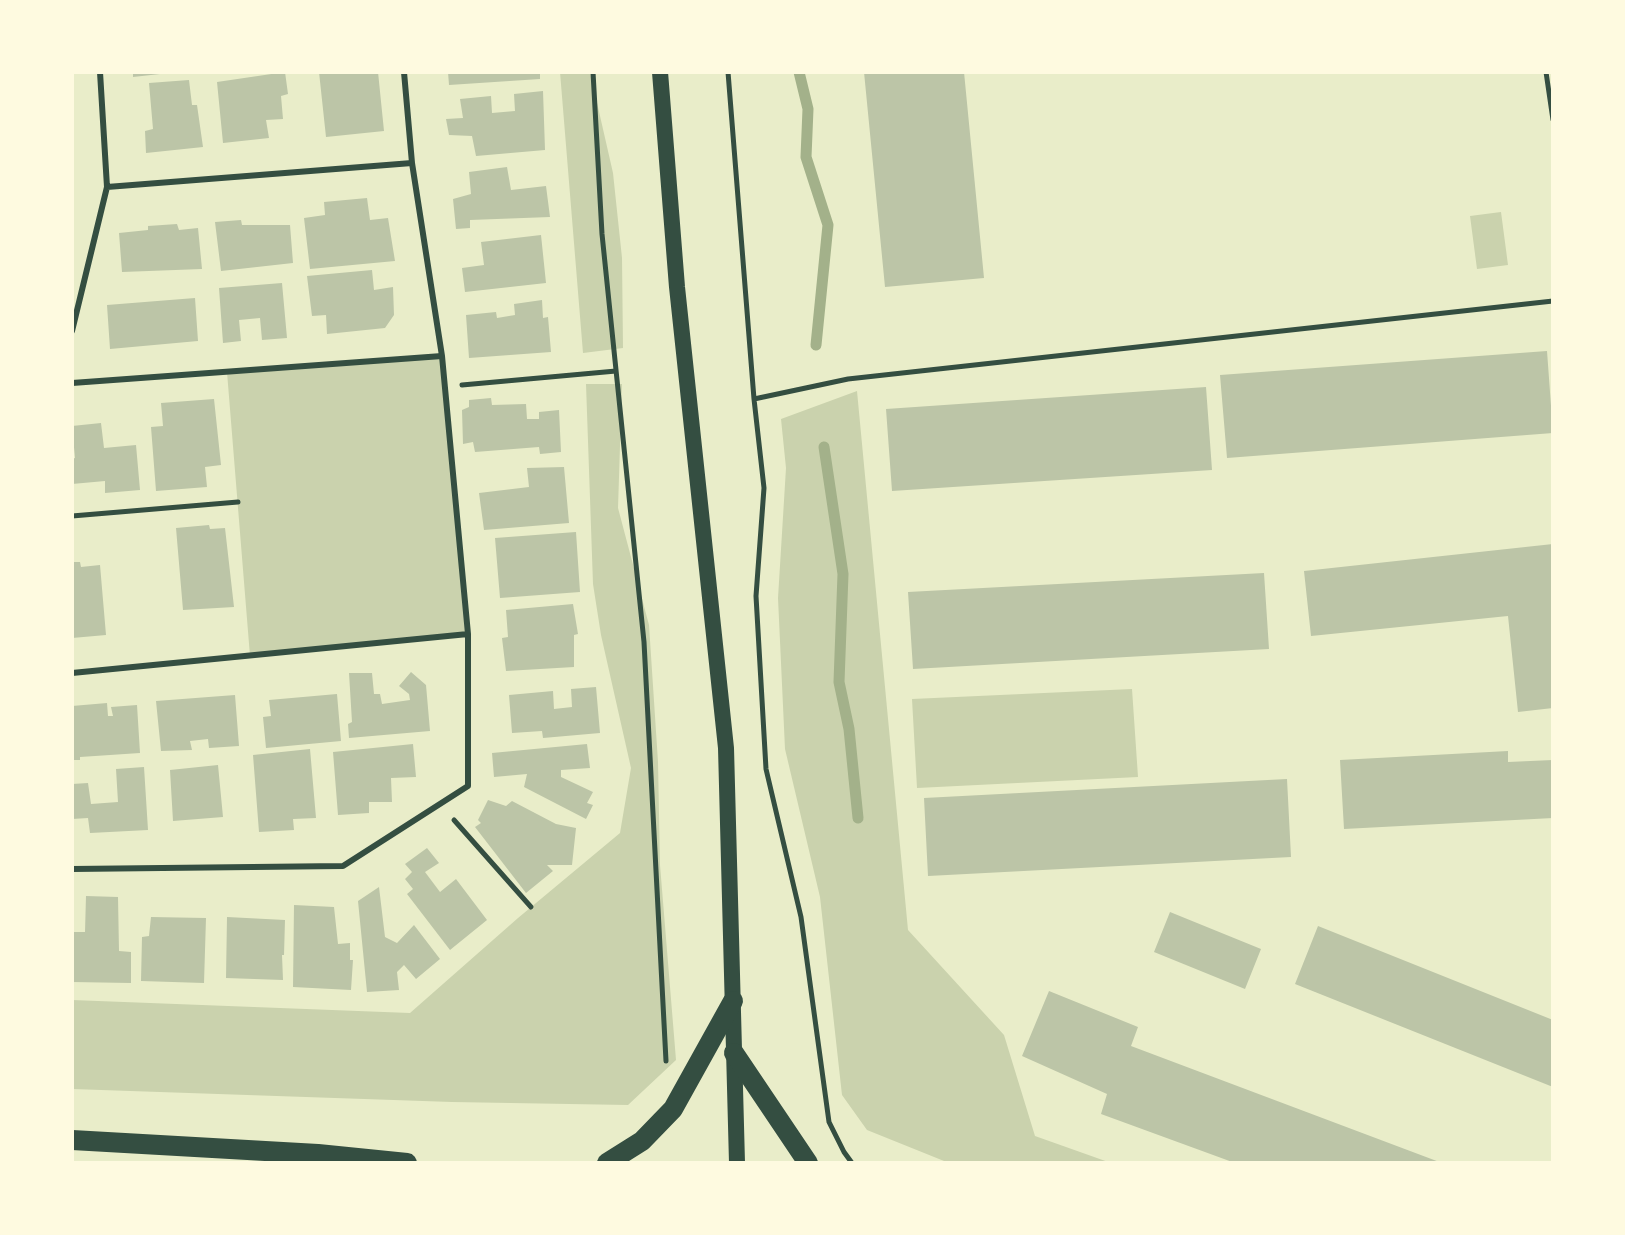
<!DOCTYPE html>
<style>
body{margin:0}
#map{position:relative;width:1625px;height:1235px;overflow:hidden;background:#e9edc9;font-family:"Space Grotesk",sans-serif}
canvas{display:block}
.frame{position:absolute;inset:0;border:74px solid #fefae0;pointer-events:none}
</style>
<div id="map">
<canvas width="1625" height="1235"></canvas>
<div class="frame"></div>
</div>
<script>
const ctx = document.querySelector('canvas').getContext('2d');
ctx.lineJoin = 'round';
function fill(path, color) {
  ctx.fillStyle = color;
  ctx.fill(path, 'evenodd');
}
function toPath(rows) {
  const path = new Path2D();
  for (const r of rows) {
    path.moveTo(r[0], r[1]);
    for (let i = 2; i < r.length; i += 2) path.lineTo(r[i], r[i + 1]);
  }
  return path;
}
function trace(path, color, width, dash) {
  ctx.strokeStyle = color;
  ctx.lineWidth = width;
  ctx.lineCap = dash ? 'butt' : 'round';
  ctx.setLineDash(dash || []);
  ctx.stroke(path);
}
fill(toPath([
 [560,72,590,72,613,173,622,258,623,348,583,353],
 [1501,212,1508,265,1477,269,1470,216],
 [442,356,468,634,250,656,227,372],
 [586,384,622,384,618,508,649,625,658,762,660,865,676,1060,628,1105,452,1102,72,1089,72,1000,410,1013,518,918,620,833,631,768,601,635,593,584],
 [857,391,908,930,1004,1035,1035,1136,1111,1163,949,1163,867,1130,842,1095,820,897,785,749,778,598,786,468,781,419],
 [1132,689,1138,777,917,788,912,699]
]), '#cad2ad');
trace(toPath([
 [799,72,808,109,806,157,828,225,816,345],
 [824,447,843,574,839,682,849,729,858,818]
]), '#a3b18a', 11);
fill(toPath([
 [133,72,160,72,160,74,133,77],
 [285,72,288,94,281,96,283,119,266,120,269,138,223,143,217,82],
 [319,72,378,72,384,131,326,137],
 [448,72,540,72,540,79,449,85],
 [864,72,964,72,984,278,885,287],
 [189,80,192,105,197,105,203,147,146,153,145,131,153,129,149,83],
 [543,91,545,150,476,156,472,136,449,135,446,119,463,118,460,99,491,96,492,113,515,111,514,94],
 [507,167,511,190,546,186,550,217,470,220,470,228,456,229,453,199,471,194,469,172],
 [367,198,370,220,388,218,395,261,310,269,304,218,325,215,324,202],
 [241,220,242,225,290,225,293,263,221,271,215,222],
 [177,224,179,230,198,228,202,269,122,272,119,233,148,230,148,226],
 [541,235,546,283,465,292,462,268,484,265,481,242],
 [372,270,374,290,393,287,394,315,385,328,327,334,326,315,312,316,307,276],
 [282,283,287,338,262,340,260,318,239,320,241,341,223,343,219,288],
 [195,298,198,341,110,349,107,305],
 [542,300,543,318,548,317,551,352,469,358,466,315,496,312,497,318,515,315,514,304],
 [1547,351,1553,433,1227,458,1220,375],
 [1206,387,1212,470,892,491,886,409],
 [491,398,492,405,526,404,527,419,539,419,539,412,559,410,561,452,540,454,539,447,475,452,473,442,463,444,462,410,469,407,469,400],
 [214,399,221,465,205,467,207,487,156,491,151,427,163,426,161,403],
 [101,423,104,448,136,445,140,490,105,493,105,481,72,484,72,459,75,458,72,426],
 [564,467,569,523,484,530,479,493,529,487,527,468],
 [209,525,210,529,225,528,234,607,183,610,176,528],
 [576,532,580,592,500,598,495,538],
 [1553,544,1553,708,1518,712,1508,616,1311,636,1304,571],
 [72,562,80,562,81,567,100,565,106,635,72,638],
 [1264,573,1269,649,913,669,908,592],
 [573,604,578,634,574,635,574,667,506,671,502,638,508,637,506,610],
 [411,672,426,685,430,731,349,738,348,724,352,722,349,673,372,673,374,694,380,694,382,704,410,700,409,694,399,686],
 [596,687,600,733,543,738,542,731,512,733,509,695,553,691,554,709,572,707,571,689],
 [337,694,341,741,266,748,263,717,271,716,269,700],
 [235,695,239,746,209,748,208,739,190,741,192,750,161,751,156,701],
 [107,703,108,716,113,716,111,707,137,705,140,753,80,757,80,760,72,760,72,706],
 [413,744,416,777,391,778,392,802,369,802,369,813,338,815,333,752],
 [587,744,590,768,561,770,561,777,593,792,587,803,593,805,586,819,524,787,527,774,494,777,492,753],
 [310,749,316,818,293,819,294,830,259,832,253,755],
 [1508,751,1508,762,1553,760,1553,818,1344,829,1340,760],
 [218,765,223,817,173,821,170,770],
 [144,767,148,830,90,833,88,818,72,819,72,784,88,783,91,804,118,802,116,769],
 [1287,779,1291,857,928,876,924,798],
 [488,800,506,806,512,801,556,824,576,828,572,865,547,865,553,871,526,893,475,827,481,823,478,820],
 [427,848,439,863,425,872,440,892,456,879,487,920,450,950,407,894,413,889,405,879,412,872,405,864],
 [379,887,385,937,397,943,414,925,440,959,416,979,404,965,397,972,399,990,367,992,358,901],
 [86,896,118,897,119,951,131,952,131,983,72,982,72,932,85,932],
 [294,905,334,907,338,944,350,943,350,960,353,960,351,990,293,987],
 [1170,912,1261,949,1245,989,1154,952],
 [151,917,206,918,204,983,141,981,142,937,149,936],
 [227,917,285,920,284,955,282,955,283,980,226,978],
 [1318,926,1553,1020,1553,1087,1295,984],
 [1049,991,1138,1027,1131,1046,1442,1163,1235,1163,1101,1114,1107,1094,1022,1056]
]), '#bcc5a7');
trace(toPath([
 [593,72,602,234,644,642,666,1061],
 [728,72,754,399,764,488,756,596,766,769,801,917,829,1122,844,1152,852,1163],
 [1546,72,1553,120],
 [462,385,616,371],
 [754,399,848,379,1553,301],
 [72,516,238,502],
 [454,820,531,907]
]), '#344e41', 5);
trace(toPath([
 [107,187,412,163],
 [72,331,107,187,100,72],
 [72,383,442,356],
 [72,673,468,634],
 [72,869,343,866,468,786,468,634,442,356,412,163,404,72]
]), '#344e41', 6);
trace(toPath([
 [660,72,677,287,726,748,737,1163]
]), '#344e41', 16);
trace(toPath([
 [734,1053,808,1163],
 [72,1140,318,1154,407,1163],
 [607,1163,642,1141,673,1109,733,1001]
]), '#344e41', 20);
</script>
